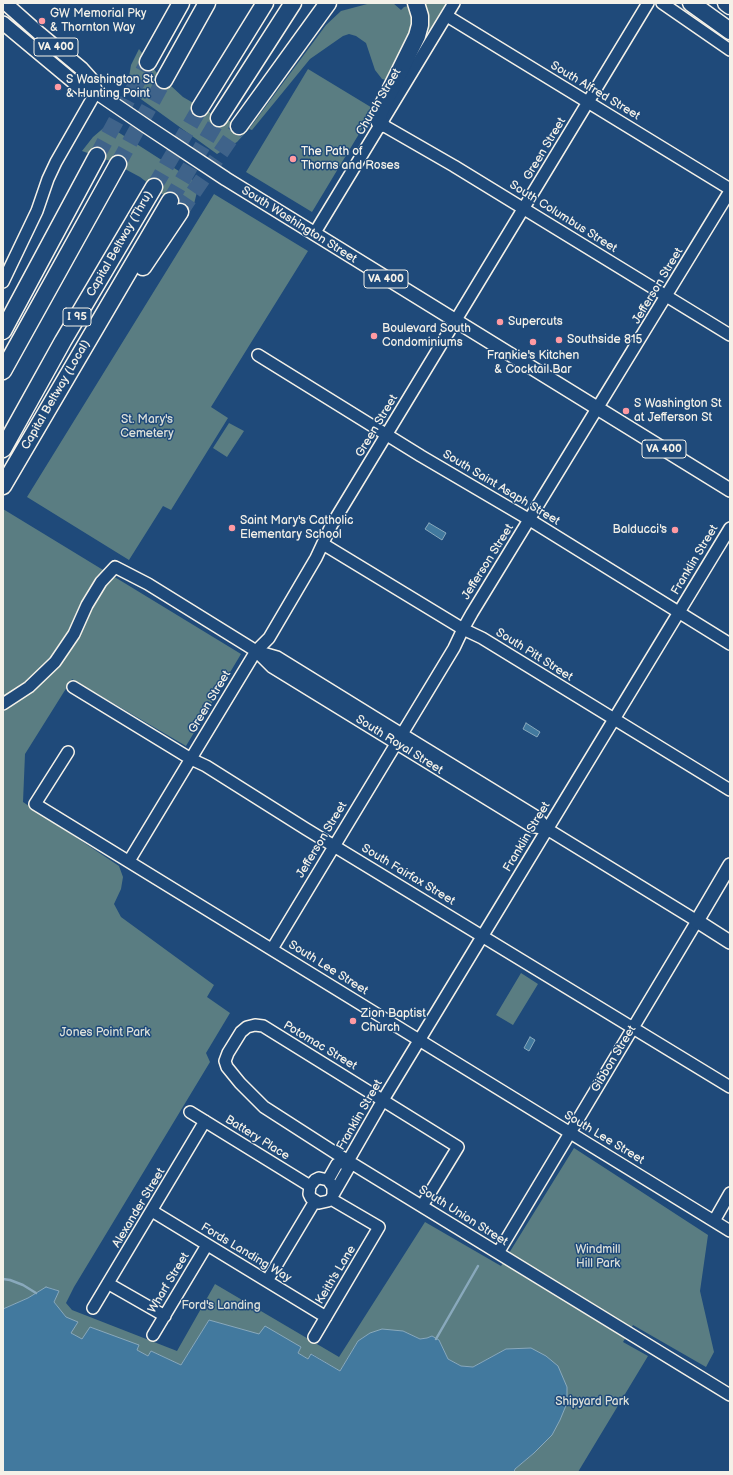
<!DOCTYPE html>
<style>
body{margin:0}
#map{position:relative;width:733px;height:1475px;overflow:hidden;background:#1f4a7a;font-family:"Balsamiq Sans",sans-serif}
canvas{display:block}
.frame{position:absolute;inset:0;border:4px solid #f4f1e8;pointer-events:none}
</style>
<div id="map">
<canvas width="733" height="1475"></canvas>
<div class="frame"></div>
</div>
<script>
const ctx = document.querySelector('canvas').getContext('2d');
ctx.lineJoin = 'round';
function fill(path, color) {
  ctx.fillStyle = color;
  ctx.fill(path, 'evenodd');
}
function toPath(rows) {
  const path = new Path2D();
  for (const r of rows) {
    path.moveTo(r[0], r[1]);
    for (let i = 2; i < r.length; i += 2) path.lineTo(r[i], r[i + 1]);
  }
  return path;
}
function trace(path, color, width, dash) {
  ctx.strokeStyle = color;
  ctx.lineWidth = width;
  ctx.lineCap = dash ? 'butt' : 'round';
  ctx.setLineDash(dash || []);
  ctx.stroke(path);
}
function write(font, color, halo, rows, align = 'center') {
  ctx.font = font + ' "Balsamiq Sans",sans-serif';
  ctx.lineWidth = 3;
  ctx.setLineDash([]);
  ctx.textBaseline = 'middle';
  ctx.strokeStyle = halo;
  ctx.fillStyle = color;
  for (const [text, x, y, turn = 0] of rows) {
    ctx.save();
    ctx.translate(x, y);
    ctx.rotate((+turn || 0) * Math.PI / 180);
    ctx.textAlign = isNaN(turn) ? turn : align;
    if (halo) ctx.strokeText(text, 0, 0);
    ctx.fillText(text, 0, 0);
    ctx.restore();
  }
}
fill(toPath([
 [371,3,393,3,401,10,404,7,408,6,413,10,414,19,409,37,386,80,382,79,375,70,366,43,356,36,349,34,343,36,310,59,252,130,249,129,237,142,217,154,127,89,131,65,139,49,157,73,183,97,214,115,249,129,326,25,341,11],
 [421,3,446,3,429,34,428,26],
 [308,69,374,109,312,212,246,172],
 [107,125,199,184,194,204,186,219,166,197,140,177,110,161,82,151,93,137],
 [214,194,308,251,211,407,228,418,171,510,163,506,129,560,27,497],
 [229,423,244,431,227,457,213,448],
 [3,509,241,654,186,746,72,679,25,754,23,802,119,866,123,877,121,889,114,904,121,917,214,985,207,997,230,1013,206,1053,210,1062,74,1287,66,1303,72,1310,177,1351,215,1284,339,1357,425,1222,501,1266,574,1148,708,1235,700,1291,714,1352,706,1367,633,1325,623,1342,648,1356,578,1472,514,1472,515,1469,534,1453,552,1435,567,1396,567,1387,506,1349,473,1367,461,1366,448,1359,439,1340,432,1336,427,1338,420,1339,403,1331,370,1333,358,1341,340,1371,312,1354,308,1359,298,1353,301,1347,209,1320,181,1365,151,1351,148,1356,137,1350,139,1346,90,1327,82,1340,71,1333,66,1317,54,1302,59,1291,47,1287,28,1298,3,1309],
 [521,973,538,984,513,1025,496,1015]
]), '#5a7d82');
const water = toPath([
 [429,523,446,533,442,540,425,529,429,523],
 [526,723,540,732,537,737,523,729,526,723],
 [530,1037,535,1040,529,1051,524,1048,530,1037],
 [46,1287,59,1291,54,1302,66,1317,78,1322,71,1333,82,1339,90,1327,139,1345,137,1350,148,1356,151,1351,181,1365,209,1320,259,1334,265,1326,301,1347,298,1353,308,1359,311,1354,340,1371,358,1341,370,1333,382,1329,403,1331,420,1339,427,1338,432,1336,439,1340,448,1359,461,1366,473,1367,506,1349,531,1348,546,1356,558,1366,567,1387,567,1403,560,1420,552,1435,534,1453,515,1469,514,1472,3,1472,3,1309,28,1298,46,1287]
]);
fill(water, '#42799e');
trace(water, '#89a9bc', 1);
trace(toPath([
 [3,1279,10,1280,23,1285,36,1293],
 [436,1339,478,1266]
]), '#89a9bc', 2.5);
trace(toPath([
 [97,156,148,62],
 [118,164,164,80],
 [154,187,200,108],
 [170,201,219,118],
 [180,212,239,126]
]), '#3f638a', 16, [16, 8]);
const minor = toPath([
 [662,3,730,50],
 [447,16,730,189],
 [381,124,454,166,730,335],
 [314,234,454,3],
 [3,282,37,211,48,179,56,162,96,92],
 [258,355,421,456,530,520,730,644],
 [323,544,463,629,482,638,730,790],
 [256,651,277,657,387,725,537,817,547,829,697,921,498,1253],
 [73,687,191,759,206,766,306,829,730,1087],
 [3,704,29,687,55,662,74,634,87,605,101,582,115,567,148,584,248,646,256,651,272,667,531,826,547,829],
 [68,752,35,804,730,1231],
 [129,861,256,651,269,638,316,558,331,526,648,3],
 [272,949,454,648,463,629,472,613,730,191],
 [190,1112,310,1186],
 [348,1161,383,1100,730,528],
 [328,1180,337,1164,348,1161,348,1169,333,1195,331,1199,328,1201,319,1203,311,1198,309,1194,310,1186,315,1180,319,1178,328,1180,333,1187,333,1195],
 [422,1206,458,1147,263,1026,255,1025,247,1027,241,1032,228,1053,225,1061,227,1067,240,1083,264,1107,348,1161,730,1395],
 [152,1211,326,1317],
 [714,1221,730,1193],
 [267,1281,315,1201],
 [109,1284,165,1316],
 [93,1308,205,1121],
 [153,1335,207,1245],
 [314,1337,379,1227,331,1199]
]);
const major = toPath([
 [5,3,40,34,82,69,91,79,96,92],
 [3,23,81,88,96,92,146,126,226,179,730,490],
 [730,865,697,921,730,942]
]);
const highway = toPath([
 [691,3,730,31],
 [726,3,730,6],
 [148,62,181,3],
 [164,80,207,3],
 [200,108,265,3],
 [219,118,293,3],
 [381,124,377,117,417,36,420,25,420,16,416,3],
 [239,126,328,3],
 [143,267,180,212],
 [3,331,97,156],
 [3,371,118,164],
 [3,449,63,341,154,187],
 [3,486,170,201]
]);
trace(minor, '#f4f1e8', 14);
trace(major, '#f4f1e8', 16);
trace(highway, '#f4f1e8', 19);
trace(minor, '#1f4a7a', 11);
trace(major, '#1f4a7a', 13);
trace(highway, '#1f4a7a', 16);
for (const [x, y, r, color] of [
 [42,21,4,"#ff9aa2"],
 [58,87,4,"#ff9aa2"],
 [293,159,4,"#ff9aa2"],
 [500,322,4,"#ff9aa2"],
 [374,336,4,"#ff9aa2"],
 [559,340,4,"#ff9aa2"],
 [533,342,4,"#ff9aa2"],
 [626,411,4,"#ff9aa2"],
 [232,528,4,"#ff9aa2"],
 [675,530,4,"#ff9aa2"],
 [353,1021,4,"#ff9aa2"]
]) {
  const dot = new Path2D();
  dot.arc(x, y, r, 0, 2 * Math.PI);
  ctx.fillStyle = color;
  ctx.fill(dot);
  trace(dot, '#1f4a7a', 1.5);
}
for (const [x, y, w] of [
 [56,47,44],
 [386,279,44],
 [77,317,28],
 [664,449,44]
]) {
  const box = new Path2D();
  box.roundRect(x - w / 2, y - 9, w, 18, 3);
  ctx.fillStyle = '#1f4a7a';
  ctx.fill(box);
  trace(box, '#f4f1e8', 1);
}
write('bold 11px', '#f4f1e8', null, [
 ["VA 400",56,47],
 ["VA 400",386,279],
 ["I 95",77,317],
 ["VA 400",664,449]
]);
write('12px', '#f4f1e8', '#1f4a7a', [
 ["GW Memorial Pky",50,14],
 ["& Thornton Way",50,28],
 ["S Washington St",66,80],
 ["& Hunting Point",66,94],
 ["The Path of",301,152],
 ["Thorns and Roses",301,166],
 ["Supercuts",508,322],
 ["Boulevard South",382,329],
 ["Condominiums",382,343],
 ["Southside 815",567,340],
 ["Frankie's Kitchen",533,356,"center"],
 ["& Cocktail Bar",533,370,"center"],
 ["S Washington St",634,404],
 ["at Jefferson St",634,418],
 ["Saint Mary's Catholic",240,521],
 ["Elementary School",240,535],
 ["Balducci's",667,530,"right"],
 ["Zion Baptist",361,1014],
 ["Church",361,1028]
], 'left');
write('12px', '#f4f1e8', '#1f4a7a', [
 ["South Alfred Street",595,91,31],
 ["Church Street",379,102,-59],
 ["Green Street",545,149,-59],
 ["South Columbus Street",563,217,32],
 ["South Washington Street",299,225,32],
 ["Capital Beltway (Thru)",120,244,-60],
 ["Jefferson Street",658,286,-59],
 ["Capital Beltway (Local)",56,395,-60],
 ["Green Street",377,426,-59],
 ["South Saint Asaph Street",501,488,31],
 ["Franklin Street",695,560,-59],
 ["Jefferson Street",488,562,-58],
 ["South Pitt Street",534,655,32],
 ["Green Street",210,702,-59],
 ["South Royal Street",399,745,32],
 ["Franklin Street",527,837,-59],
 ["Jefferson Street",322,840,-59],
 ["South Fairfax Street",408,875,31],
 ["South Lee Street",328,968,32],
 ["Potomac Street",320,1046,31],
 ["Gibbon Street",614,1059,-59],
 ["Franklin Street",360,1115,-60],
 ["Battery Place",257,1138,32],
 ["South Lee Street",604,1138,31],
 ["Alexander Street",139,1208,-59],
 ["South Union Street",463,1216,32],
 ["Fords Landing Way",246,1253,31],
 ["Keith's Lane",336,1275,-59],
 ["Wharf Street",169,1283,-59]
]);
write('12px', '#dde0d9', '#1f4a7a', [
 ["St. Mary's",147,420],
 ["Cemetery",147,434],
 ["Jones Point Park",105,1033],
 ["Windmill",598,1250],
 ["Hill Park",598,1264],
 ["Ford's Landing",221,1306],
 ["Shipyard Park",592,1402]
]);
</script>
